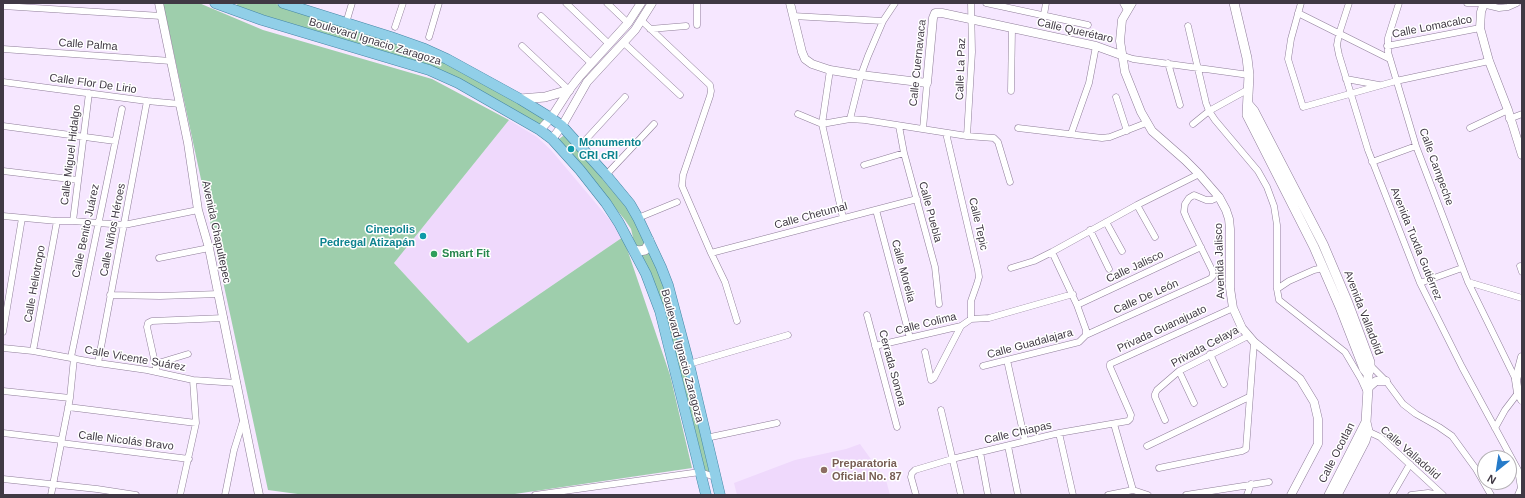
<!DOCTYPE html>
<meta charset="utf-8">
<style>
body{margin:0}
#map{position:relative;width:1525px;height:498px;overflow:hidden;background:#f6e7ff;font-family:Arial,sans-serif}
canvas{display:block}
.frame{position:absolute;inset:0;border:4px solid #403944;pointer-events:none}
.north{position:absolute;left:1477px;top:450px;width:40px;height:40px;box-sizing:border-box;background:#fff;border:1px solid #b3b0b4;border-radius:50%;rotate:210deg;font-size:11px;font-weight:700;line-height:16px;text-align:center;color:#403944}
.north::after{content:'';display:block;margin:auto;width:14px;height:18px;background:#267bc9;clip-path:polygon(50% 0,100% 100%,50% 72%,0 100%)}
</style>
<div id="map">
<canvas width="1525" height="498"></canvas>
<div class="frame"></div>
<div class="north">N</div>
</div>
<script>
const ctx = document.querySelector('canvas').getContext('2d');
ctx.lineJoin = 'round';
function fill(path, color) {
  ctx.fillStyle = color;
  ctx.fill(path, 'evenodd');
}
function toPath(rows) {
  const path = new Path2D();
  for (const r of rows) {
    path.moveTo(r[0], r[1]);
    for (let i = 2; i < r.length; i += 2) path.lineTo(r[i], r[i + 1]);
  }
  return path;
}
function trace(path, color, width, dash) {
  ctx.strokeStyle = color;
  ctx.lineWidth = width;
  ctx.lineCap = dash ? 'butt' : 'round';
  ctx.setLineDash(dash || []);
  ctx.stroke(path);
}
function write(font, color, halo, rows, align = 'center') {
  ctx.font = font + ' Arial,sans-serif';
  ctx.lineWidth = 3;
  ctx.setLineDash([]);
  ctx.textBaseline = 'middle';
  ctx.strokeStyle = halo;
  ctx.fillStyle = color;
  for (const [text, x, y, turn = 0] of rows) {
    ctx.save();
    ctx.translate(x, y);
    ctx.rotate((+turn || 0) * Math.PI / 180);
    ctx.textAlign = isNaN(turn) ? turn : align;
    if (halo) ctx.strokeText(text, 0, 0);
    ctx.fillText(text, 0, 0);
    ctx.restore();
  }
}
fill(toPath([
 [509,120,537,137,551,150,615,226,623,237,468,343,394,263],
 [860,444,886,480,890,495,737,495,734,483,795,460,846,449]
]), '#efd9fc');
fill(toPath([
 [163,3,199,3,263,30,432,79,509,120,394,263,468,343,623,237,670,375,692,468,508,495,305,495,268,490],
 [239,3,273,3,436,55,544,118,543,121,540,125,487,97,360,47,235,6],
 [563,136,567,137,632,214,647,245,639,251,634,242,631,229,625,220,559,139],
 [650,249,662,279,673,318,711,472,701,471,684,396,637,254,643,255]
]), '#9eceac');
const minor = toPath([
 [566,3,609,44],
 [607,3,628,23],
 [697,3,697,25],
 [986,3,1088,25],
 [1123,3,1127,10],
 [1301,3,1291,39,1288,59,1303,107,1396,81,1489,61],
 [1349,3,1339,34,1337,45,1339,55,1368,150,1420,283,1462,367,1518,470,1521,488,1518,495],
 [1399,3,1388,38,1388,52,1416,146,1468,282,1516,380],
 [1467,3,1478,3,1499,8,1508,7,1517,3],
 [3,6,161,16],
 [1298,13,1390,59],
 [1044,15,1046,3],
 [541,16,591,63],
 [793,16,883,21],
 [642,21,710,85,711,91,710,96,683,175,682,186,711,253,725,282,737,321],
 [346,23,352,3],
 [1188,26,1206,103,1209,111,1215,120,1258,171,1267,187,1274,206,1277,225,1277,289,1279,300,1345,352,1361,379,1366,390],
 [395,27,403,3],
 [650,29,686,26],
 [429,37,439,3],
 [624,43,680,95],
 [522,46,569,90],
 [1387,46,1480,28],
 [3,49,171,61],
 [1121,55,1133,59,1249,75],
 [1168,63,1180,105],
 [830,70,822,124,843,218],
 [1346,79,1379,85],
 [3,82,147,101,180,104],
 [1011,91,1012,29],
 [1116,97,1127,131],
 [798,114,822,124,850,119,865,120,967,136,994,138,998,142,1010,182],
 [850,119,861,75,868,56,883,21,895,3],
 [1509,119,1522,114],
 [1193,124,1209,111,1247,90],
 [3,126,115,141],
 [899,126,904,153,935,267,939,304],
 [1018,128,1102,138,1110,137,1146,123],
 [1470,128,1508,110],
 [923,129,927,83],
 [946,133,978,270,979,277,977,284,971,301,971,319],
 [1071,134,1089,83,1096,46],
 [967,136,972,52,971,3],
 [580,146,625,97],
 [1372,162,1416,146],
 [864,165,904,153],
 [3,171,78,180],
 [606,175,654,124],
 [1137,205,1155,237],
 [876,210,910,338],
 [3,216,57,221,73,221,124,225,198,210],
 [638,218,677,202],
 [73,221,89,93],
 [1106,222,1122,251],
 [1090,230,1109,269],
 [711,253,917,199],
 [159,258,209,248],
 [1520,266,1522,272],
 [1011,268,1034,261,1052,252,1137,205,1199,174],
 [1468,282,1522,298],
 [1420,283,1462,268],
 [1277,289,1289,281,1314,270,1323,268],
 [110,295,160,296,219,294],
 [1077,305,1201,247],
 [867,315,897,427],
 [3,332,22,218],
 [1086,335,1210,279,1213,276,1213,272,1187,219,1184,212,1185,204,1189,198,1194,195,1206,200,1212,200,1219,197],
 [875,346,961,326,971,319,989,318,1073,294],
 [3,348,33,351,98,363,147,370,193,380,237,383],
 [33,351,57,221],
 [925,352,931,380,934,378,961,326],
 [1210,354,1224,384],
 [71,357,122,109],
 [1007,360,1025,441],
 [98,363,147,101],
 [155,364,188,354],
 [689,364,788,335],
 [983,366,1079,342,1086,335,1086,330,1077,305,1052,252],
 [1371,366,1386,381,1403,404,1416,414,1439,427,1452,436,1476,469,1491,495],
 [1179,371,1194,403],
 [157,372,147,327,148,323,152,321,224,318],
 [3,391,70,398],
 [68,407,196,423],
 [941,410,961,495],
 [1165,420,1155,397,1155,394,1157,390,1179,371,1248,336],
 [1114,424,1133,490],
 [1495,428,1505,410,1518,393],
 [1365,430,1380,437,1443,495],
 [3,433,61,440],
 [1059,433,1073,495],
 [706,438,777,423],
 [61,443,189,459],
 [1008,446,1018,495],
 [1147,446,1249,397],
 [980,452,988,495],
 [1159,468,1242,451,1246,449,1254,342],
 [3,479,97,489,136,495],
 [51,495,70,398,74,358],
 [180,495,196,423,193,380],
 [225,495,234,450,243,421],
 [535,495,700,472,715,477],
 [916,495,911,477,912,473,915,470,952,459,1059,433,1128,421,1130,419,1131,415,1110,367,1110,364,1233,308],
 [1108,495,1133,490,1148,495],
 [1186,495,1269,482],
 [1247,495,1251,484],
 [1392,495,1410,464],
 [1411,495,1428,493,1442,495]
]);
const tertiary = toPath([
 [159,3,188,143,198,210,209,248,259,495],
 [790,3,802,52,805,59,812,64,830,70,861,75,927,83,933,18,935,13,942,13,1096,46,1121,55],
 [1132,3,1122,20,1120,41,1125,72,1141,112,1152,131,1185,160,1199,174,1219,197,1226,210,1229,219,1230,229,1230,288,1233,308,1242,328,1254,342,1300,379,1314,402,1318,419,1318,444,1291,495],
 [1484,3,1481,12,1480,28,1489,61,1508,110,1522,155],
 [540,130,551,118,569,90,580,76,628,23,641,3],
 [552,139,562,126,587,82,635,30,652,3],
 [1522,357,1516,380,1518,393,1522,400],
 [1368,388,1376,381,1386,381]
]);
const secondary = toPath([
 [1234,3,1247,58,1249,75,1247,115,1314,247,1340,307,1364,369,1368,374],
 [520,99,545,97,569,90],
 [1248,104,1254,111,1323,244,1348,303,1370,362,1370,369,1368,374,1368,388,1366,422,1368,431,1365,441,1337,495],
 [634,250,639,251,645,250,649,244,649,240],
 [1329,495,1366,422]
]);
const primary = toPath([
 [215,3,262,20,429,70,458,83,540,130,552,139,580,170,606,203,619,223,646,274,660,311,706,495],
 [283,3,391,37,425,49,447,59,520,99,551,118,562,126,606,175,630,204,638,218,661,267,668,285,689,364,720,495]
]);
trace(minor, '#8f7e99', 7);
trace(tertiary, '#8f7e99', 9);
trace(secondary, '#8f7e99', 10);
trace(primary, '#4586a5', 11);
trace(minor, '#fff', 6);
trace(tertiary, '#fff', 8);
trace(secondary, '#fff', 9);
trace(primary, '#91cfe8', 10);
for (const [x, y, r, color] of [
 [571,149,4,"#0f9aa8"],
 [423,236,4,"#0f9aa8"],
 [434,254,4,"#2e9e5b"],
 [824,470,4,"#8d6e63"]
]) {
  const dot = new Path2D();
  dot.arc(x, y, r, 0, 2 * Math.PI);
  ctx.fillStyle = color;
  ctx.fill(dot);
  trace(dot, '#fff', 1.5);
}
write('11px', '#403944', '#fff', [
 ["Calle Lomacalco",1432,27,-11],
 ["Calle Querétaro",1075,31,13],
 ["Boulevard Ignacio Zaragoza",375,42,17],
 ["Calle Palma",88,45,4],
 ["Calle Cuernavaca",918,63,-84],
 ["Calle La Paz",961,69,-88],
 ["Calle Flor De Lirio",93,84,8],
 ["Calle Miguel Hidalgo",71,155,-83],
 ["Calle Campeche",1436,167,70],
 ["Calle Puebla",930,212,75],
 ["Calle Chetumal",811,216,-15],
 ["Calle Tepic",978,224,77],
 ["Calle Niños Héroes",113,230,-79],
 ["Calle Benito Juárez",86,231,-78],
 ["Avenida Chapultepec",216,232,78],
 ["Avenida Tuxtla Gutiérrez",1416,244,68],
 ["Avenida Jalisco",1220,261,-92],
 ["Calle Jalisco",1135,267,-25],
 ["Calle Morelia",903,271,75],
 ["Calle Heliotropo",35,284,-80],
 ["Calle De León",1146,297,-24],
 ["Avenida Valladolid",1363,313,69],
 ["Calle Colima",926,324,-14],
 ["Privada Guanajuato",1162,329,-25],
 ["Calle Guadalajara",1030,344,-15],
 ["Privada Celaya",1205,347,-28],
 ["Boulevard Ignacio Zaragoza",682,356,75],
 ["Calle Vicente Suárez",135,359,10],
 ["Cerrada Sonora",892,368,75],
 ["Calle Chiapas",1018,433,-13],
 ["Calle Nicolás Bravo",126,441,7],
 ["Calle Ocotlan",1337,453,-63],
 ["Calle Valladolid",1410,453,41]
]);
write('bold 11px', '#0d838f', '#fff', [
 ["Monumento",579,143],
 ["CRI cRI",579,156],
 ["Cinepolis",415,230,"right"],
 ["Pedregal Atizapán",415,243,"right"]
], 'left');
write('bold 11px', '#27864d', '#fff', [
 ["Smart Fit",442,254]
], 'left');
write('bold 11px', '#785e54', '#fff', [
 ["Preparatoria",832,464],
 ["Oficial No. 87",832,477]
], 'left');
</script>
